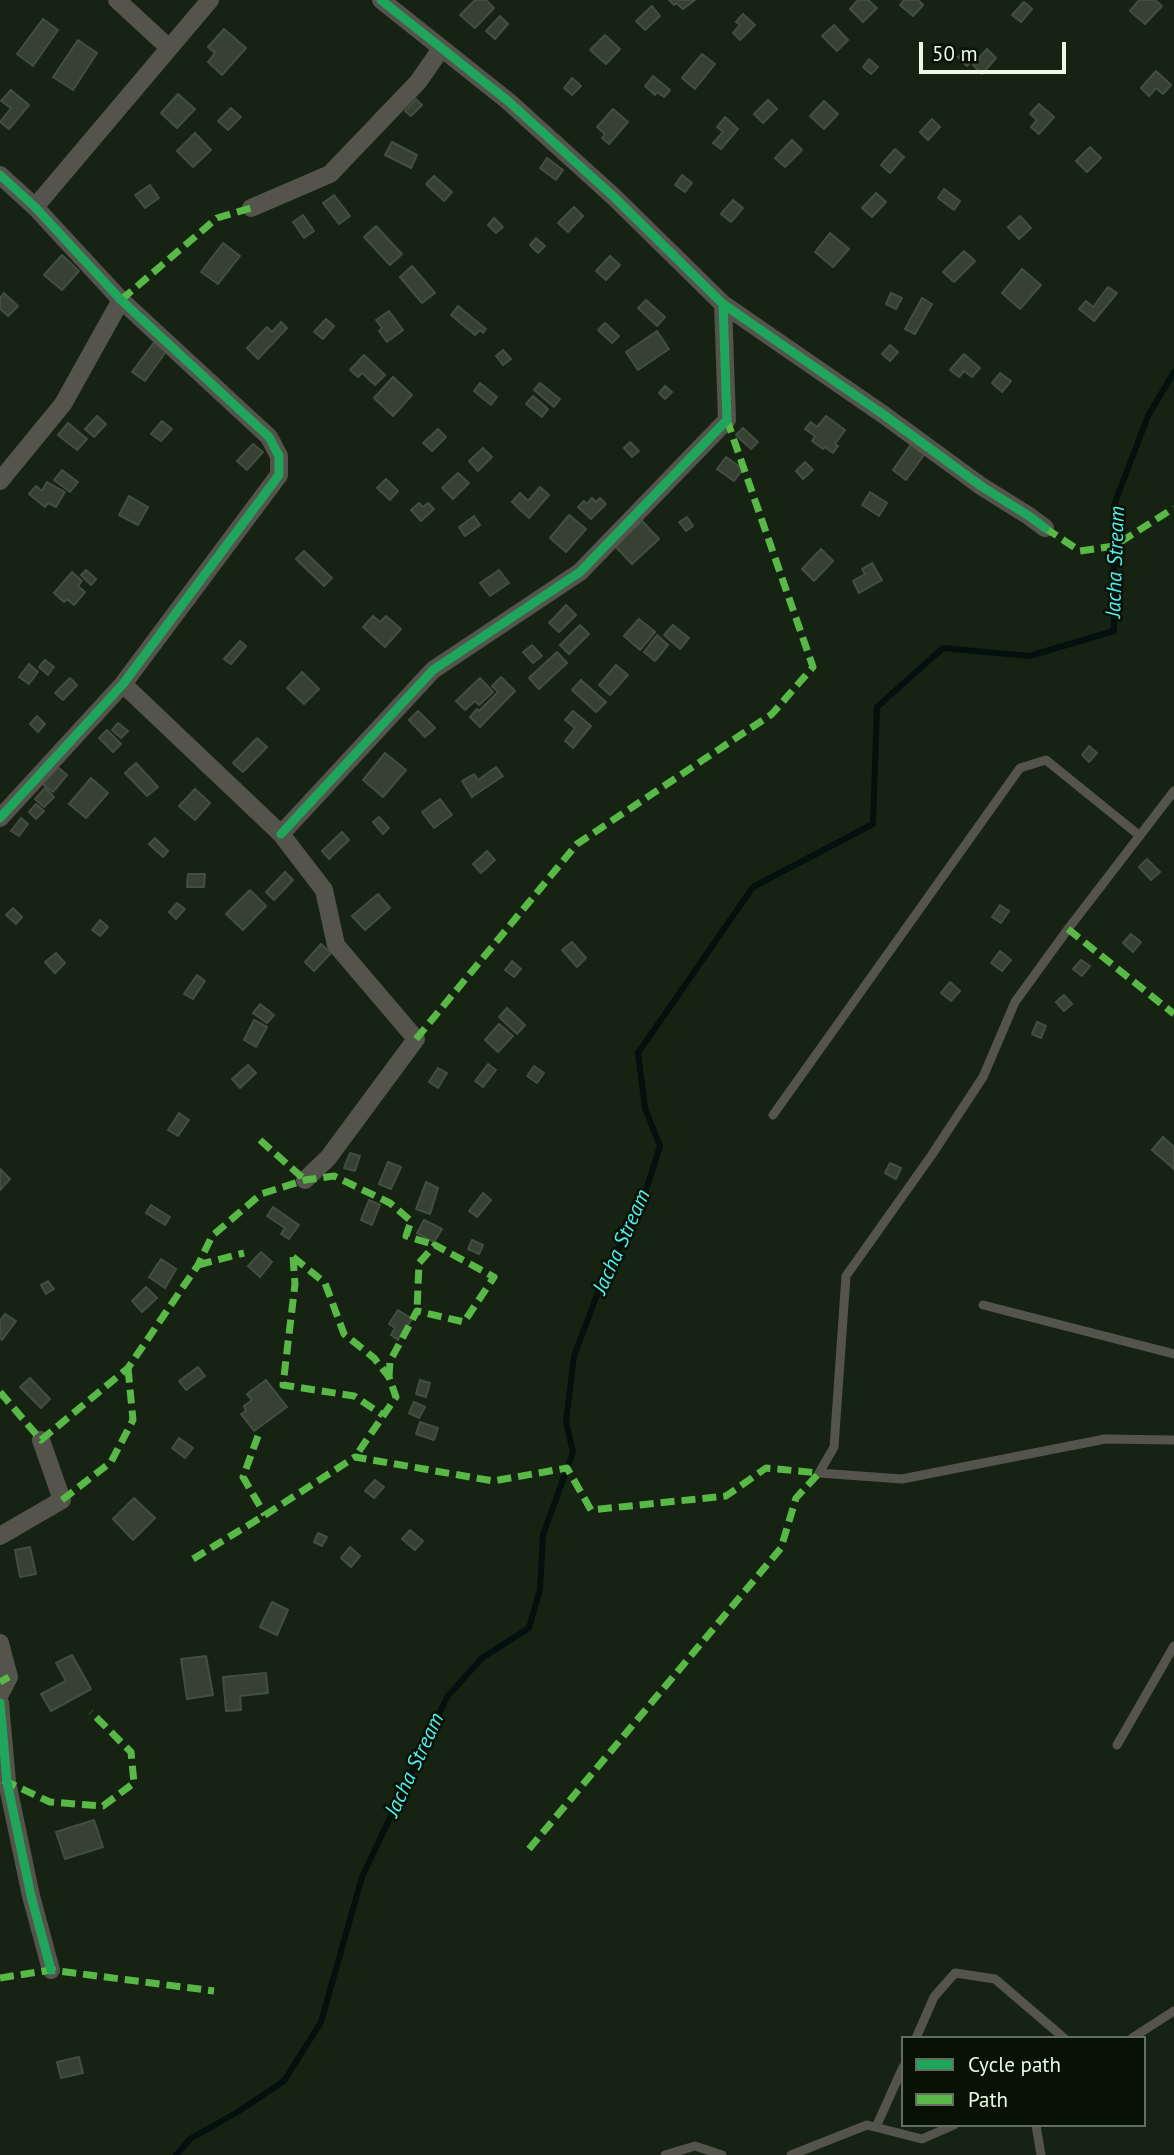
<!DOCTYPE html>
<style>
body{margin:0}
#map{position:relative;width:1174px;height:2155px;overflow:hidden;background:#162312;font-family:"PT Sans",sans-serif}
canvas{display:block}
.legend{position:absolute;left:901px;top:2036px;width:245px;height:91px;box-sizing:border-box;background:#071104;border:2px solid #626e5e;margin:0;padding:9px 12px;list-style:none;font-size:21px;color:#ebfae5}
.legend li{display:flex;align-items:center;gap:14px;height:35px}
.legend b{width:35px;border:2px solid #626e5e}
.scale{position:absolute;left:919px;top:42px;width:147px;height:32px;box-sizing:border-box;border:4px solid #ebfae5;border-top:0;padding-left:9px;font-size:21px;line-height:24px;white-space:nowrap;color:#ebfae5;-webkit-text-stroke:5px #071104;paint-order:stroke}
</style>
<div id="map">
<canvas width="1174" height="2155"></canvas>
<ul class="legend">
<li><b style="height:9px;background:#20a55d"></b>Cycle path</li>
<li><b style="height:9px;background:#58b947"></b>Path</li>
</ul>
<div class="scale">50 m</div>
</div>
<script>
const ctx = document.querySelector('canvas').getContext('2d');
ctx.lineJoin = 'round';
function toPath(rows) {
  const path = new Path2D();
  for (const r of rows) {
    path.moveTo(r[0], r[1]);
    for (let i = 2; i < r.length; i += 2) path.lineTo(r[i], r[i + 1]);
  }
  return path;
}
function trace(path, color, width, dash) {
  ctx.strokeStyle = color;
  ctx.lineWidth = width;
  ctx.lineCap = dash ? 'butt' : 'round';
  ctx.setLineDash(dash || []);
  ctx.stroke(path);
}
function fill(path, color) {
  ctx.fillStyle = color;
  ctx.fill(path, 'evenodd');
}
function write(font, color, halo, rows, align = 'center') {
  ctx.font = font + ' "PT Sans",sans-serif';
  ctx.lineWidth = 5;
  ctx.setLineDash([]);
  ctx.textBaseline = 'middle';
  ctx.strokeStyle = halo;
  ctx.fillStyle = color;
  for (const [text, x, y, turn = 0] of rows) {
    ctx.save();
    ctx.translate(x, y);
    ctx.rotate((+turn || 0) * Math.PI / 180);
    ctx.textAlign = isNaN(turn) ? turn : align;
    if (halo) ctx.strokeText(text, 0, 0);
    ctx.fillText(text, 0, 0);
    ctx.restore();
  }
}
trace(toPath([
 [176,2155,190,2139,236,2113,284,2081,321,2022,362,1877,447,1697,482,1658,529,1628,540,1589,543,1535,573,1452,566,1422,574,1356,606,1271,639,1212,660,1146,645,1108,638,1053,753,887,873,824,877,707,943,648,1029,656,1114,631,1114,505,1148,416,1174,372]
]), '#02100e', 6);
const building = toPath([
 [475,0,486,0,494,8,475,28,460,15,475,0],
 [669,0,695,0,683,9,676,3,674,5,669,0],
 [858,0,868,0,877,8,863,22,850,9,858,0],
 [904,0,918,0,923,5,913,16,900,5,904,0],
 [1139,0,1155,0,1162,6,1145,24,1130,11,1139,0],
 [1024,2,1032,9,1021,22,1012,15,1024,2],
 [652,6,660,16,645,30,636,21,652,6],
 [743,14,755,25,740,40,733,33,740,25,736,22,743,14],
 [500,16,508,24,495,39,486,31,500,16],
 [43,19,58,30,33,66,17,54,43,19],
 [834,25,848,40,837,51,822,36,834,25],
 [224,29,246,48,222,75,208,62,215,53,208,47,224,29],
 [605,35,620,49,606,64,590,50,605,35],
 [78,40,97,53,73,90,53,77,78,40],
 [987,49,996,58,982,74,973,65,987,49],
 [965,50,974,59,967,66,958,57,965,50],
 [702,54,715,64,695,89,682,78,702,54],
 [869,59,878,67,871,74,863,67,869,59],
 [1156,71,1171,85,1163,94,1156,88,1149,96,1141,88,1156,71],
 [653,76,670,90,664,97,657,92,655,95,645,86,653,76],
 [572,78,581,86,572,95,564,88,572,78],
 [11,90,29,105,9,129,0,122,11,108,1,101,11,90],
 [178,94,195,109,177,128,161,113,178,94],
 [416,99,422,105,411,116,405,111,416,99],
 [768,100,777,109,763,123,754,114,768,100],
 [824,101,838,114,824,129,810,116,824,101],
 [1039,104,1054,117,1039,134,1031,127,1037,120,1030,114,1039,104],
 [231,108,241,117,228,130,218,121,231,108],
 [613,109,628,122,609,144,602,138,605,134,597,127,613,109],
 [725,117,738,129,721,149,713,143,723,132,717,127,725,117],
 [932,119,940,127,928,140,920,132,932,119],
 [195,133,211,150,193,167,177,151,195,133],
 [792,140,802,150,785,167,775,158,792,140],
 [392,142,417,155,411,168,385,155,392,142],
 [1090,147,1101,158,1087,172,1076,161,1090,147],
 [895,149,904,157,890,173,881,165,895,149],
 [547,158,563,170,556,180,540,168,547,158],
 [682,175,692,183,685,192,675,185,682,175],
 [434,176,452,192,444,201,426,184,434,176],
 [150,185,159,198,145,208,135,195,150,185],
 [944,189,960,201,954,210,938,198,944,189],
 [876,193,886,202,872,217,862,208,876,193],
 [334,195,350,216,339,224,323,203,334,195],
 [733,200,743,208,731,222,721,214,733,200],
 [574,207,583,216,568,232,558,223,574,207],
 [303,215,314,231,304,238,293,222,303,215],
 [1020,216,1031,228,1019,239,1008,227,1020,216],
 [494,218,503,227,496,233,488,225,494,218],
 [376,226,402,254,390,265,364,237,376,226],
 [830,233,849,249,833,267,815,252,830,233],
 [536,238,545,246,538,253,530,245,536,238],
 [223,243,240,256,218,284,201,272,223,243],
 [964,251,975,261,954,282,943,272,964,251],
 [62,255,79,271,62,290,44,275,62,255],
 [610,256,620,265,606,280,596,271,610,256],
 [412,266,435,293,422,303,400,277,412,266],
 [1022,269,1041,285,1020,309,1002,293,1022,269],
 [1108,287,1117,293,1094,321,1079,309,1086,301,1093,307,1108,287],
 [4,293,18,306,8,316,0,309,0,298,4,293],
 [891,293,902,298,896,309,886,304,891,293],
 [922,298,932,304,915,334,905,329,922,298],
 [646,300,665,317,657,326,638,308,646,300],
 [458,306,486,329,483,333,480,330,475,335,451,315,458,306],
 [389,311,403,330,387,342,379,331,382,328,376,320,389,311],
 [326,319,334,326,323,339,314,332,326,319],
 [281,322,287,328,258,359,247,348,267,327,272,332,281,322],
 [605,323,619,336,612,343,598,330,605,323],
 [657,331,669,349,638,370,626,352,657,331],
 [155,341,167,350,145,381,132,372,155,341],
 [890,345,898,352,890,361,882,354,890,345],
 [503,350,511,359,503,365,496,356,503,350],
 [964,354,980,368,972,377,964,371,959,377,950,370,964,354],
 [364,355,385,375,375,385,362,373,358,377,350,370,364,355],
 [1000,373,1011,381,1002,392,992,383,1000,373],
 [393,377,412,395,393,416,374,398,393,377],
 [480,383,497,397,491,405,474,391,480,383],
 [540,383,560,399,554,407,534,390,540,383],
 [665,386,672,392,665,399,659,393,665,386],
 [533,396,548,409,542,417,526,404,533,396],
 [97,416,106,424,94,437,85,429,97,416],
 [826,416,845,430,835,444,838,446,833,453,825,447,823,449,812,441,815,436,805,429,811,422,817,427,826,416],
 [162,421,172,429,161,441,151,434,162,421],
 [68,423,87,439,77,450,58,435,68,423],
 [743,428,758,442,751,449,736,435,743,428],
 [438,429,446,437,432,451,423,443,438,429],
 [630,442,639,451,632,457,624,448,630,442],
 [912,443,926,452,906,480,893,470,912,443],
 [253,444,263,452,247,470,237,461,253,444],
 [483,448,492,457,478,471,469,461,483,448],
 [726,457,743,469,734,481,717,469,726,457],
 [805,462,813,470,803,479,796,471,805,462],
 [62,470,78,482,70,492,54,480,62,470],
 [458,473,469,483,453,499,442,488,458,473],
 [386,479,398,491,390,500,377,488,386,479],
 [47,482,65,492,56,507,48,503,45,507,29,494,36,486,42,491,47,482],
 [540,487,549,495,529,518,512,502,520,493,528,501,540,487],
 [870,492,887,503,879,516,862,505,870,492],
 [129,496,148,507,138,525,119,515,129,496],
 [592,498,596,502,600,498,606,504,591,519,578,507,584,501,587,504,592,498],
 [419,503,423,507,428,503,434,509,421,521,411,510,419,503],
 [569,515,586,529,566,552,550,538,569,515],
 [474,516,480,525,465,536,459,527,474,516],
 [687,517,693,526,686,531,679,522,687,517],
 [642,521,659,539,632,564,615,546,642,521],
 [821,549,833,561,814,581,802,569,821,549],
 [304,551,332,578,324,586,296,559,304,551],
 [872,563,882,580,859,593,853,581,865,574,862,569,872,563],
 [86,570,96,579,91,585,81,575,86,570],
 [499,570,509,583,490,596,480,583,499,570],
 [72,572,82,581,78,586,85,592,74,605,67,599,64,602,54,593,72,572],
 [566,605,576,615,559,632,549,623,566,605],
 [373,616,380,622,386,616,401,629,385,647,363,627,373,616],
 [639,619,655,632,640,650,624,636,639,619],
 [580,625,589,634,569,654,560,645,580,625],
 [673,625,689,638,680,649,664,635,673,625],
 [657,635,668,645,655,661,644,652,657,635],
 [240,641,246,646,231,664,224,659,240,641],
 [532,645,542,656,533,663,523,652,532,645],
 [557,652,567,663,539,689,529,678,557,652],
 [45,660,54,667,48,675,39,667,45,660],
 [29,664,38,672,29,684,19,677,29,664],
 [616,665,628,675,610,695,599,685,616,665],
 [302,672,319,689,304,704,287,688,302,672],
 [501,677,515,691,480,727,470,717,477,709,479,711,498,692,492,686,501,677],
 [70,678,77,685,63,700,55,693,70,678],
 [480,678,493,692,479,705,475,701,465,710,456,701,480,678],
 [581,680,606,702,596,712,572,690,581,680],
 [418,711,435,728,425,737,409,720,418,711],
 [573,711,591,726,573,748,565,741,575,728,565,720,573,711],
 [37,716,45,724,38,732,30,724,37,716],
 [118,723,128,731,121,738,112,730,118,723],
 [107,730,121,744,113,752,99,738,107,730],
 [257,738,267,747,243,772,233,763,257,738],
 [1089,746,1097,753,1089,762,1082,755,1089,746],
 [385,753,406,770,383,797,363,780,385,753],
 [136,763,158,787,147,796,125,773,136,763],
 [54,764,67,775,53,792,40,782,54,764],
 [496,767,503,776,472,797,462,781,474,774,478,780,496,767],
 [91,778,108,793,86,818,69,804,91,778],
 [45,788,54,797,44,807,35,799,45,788],
 [195,789,210,803,195,820,179,806,195,789],
 [440,799,452,815,434,828,422,812,440,799],
 [36,804,44,811,36,819,29,812,36,804],
 [379,817,389,828,383,834,373,822,379,817],
 [21,818,28,824,19,836,11,831,21,818],
 [342,832,349,840,329,859,322,851,342,832],
 [155,838,168,851,163,857,149,844,155,838],
 [487,851,495,860,481,873,473,864,487,851],
 [1147,859,1160,872,1151,880,1139,867,1147,859],
 [285,872,293,880,274,900,266,892,285,872],
 [188,874,205,874,204,887,187,887,188,874],
 [250,890,266,906,243,930,226,914,250,890],
 [378,894,390,908,365,930,352,916,378,894],
 [177,903,185,909,176,919,169,912,177,903],
 [1000,905,1009,911,1001,923,992,917,1000,905],
 [13,908,22,917,16,924,6,915,13,908],
 [100,920,108,927,100,936,92,930,100,920],
 [1131,934,1141,942,1133,952,1123,943,1131,934],
 [572,942,586,958,577,967,562,950,572,942],
 [321,944,331,953,314,971,305,962,321,944],
 [1000,951,1011,960,1002,971,991,963,1000,951],
 [56,953,65,963,55,973,45,962,56,953],
 [1081,960,1090,966,1082,976,1073,969,1081,960],
 [512,961,521,969,514,977,505,970,512,961],
 [197,975,205,981,193,999,184,994,197,975],
 [950,982,960,991,951,1001,941,993,950,982],
 [1064,995,1072,1004,1064,1011,1056,1002,1064,995],
 [260,1004,274,1015,267,1023,253,1013,260,1004],
 [507,1008,525,1025,517,1034,499,1017,507,1008],
 [254,1020,267,1027,256,1047,244,1040,254,1020],
 [1037,1022,1046,1026,1041,1038,1032,1034,1037,1022],
 [499,1024,513,1036,498,1052,485,1040,499,1024],
 [488,1064,496,1070,483,1087,475,1081,488,1064],
 [248,1065,256,1073,240,1088,232,1079,248,1065],
 [534,1066,544,1073,537,1083,527,1076,534,1066],
 [438,1068,447,1073,438,1088,429,1082,438,1068],
 [179,1113,189,1120,178,1136,168,1130,179,1113],
 [1163,1137,1174,1147,1174,1169,1152,1150,1163,1137],
 [350,1153,360,1156,355,1171,344,1168,350,1153],
 [388,1162,401,1167,391,1189,379,1184,388,1162],
 [890,1163,901,1168,896,1179,885,1173,890,1163],
 [0,1169,10,1179,0,1190,0,1169],
 [426,1182,438,1188,430,1214,416,1209,426,1182],
 [483,1193,491,1200,477,1217,469,1211,483,1193],
 [369,1200,380,1205,372,1225,361,1220,369,1200],
 [151,1205,170,1217,165,1225,146,1213,151,1205],
 [273,1207,299,1225,289,1239,281,1234,285,1228,267,1216,273,1207],
 [424,1220,442,1229,434,1242,417,1233,424,1220],
 [472,1240,483,1245,479,1254,468,1249,472,1240],
 [261,1252,272,1262,260,1277,248,1266,261,1252],
 [161,1259,176,1269,165,1288,149,1277,161,1259],
 [48,1281,54,1289,46,1294,41,1285,48,1281],
 [146,1287,157,1298,142,1312,132,1301,146,1287],
 [398,1310,412,1319,398,1340,391,1335,395,1328,389,1324,398,1310],
 [5,1314,16,1321,2,1340,0,1338,0,1321,5,1314],
 [198,1367,205,1376,186,1390,179,1381,198,1367],
 [30,1378,50,1399,41,1408,20,1387,30,1378],
 [266,1380,287,1407,254,1431,241,1414,246,1411,244,1406,252,1400,247,1394,266,1380],
 [420,1380,430,1383,426,1397,416,1394,420,1380],
 [414,1402,425,1407,419,1418,409,1413,414,1402],
 [420,1422,438,1428,434,1440,416,1434,420,1422],
 [179,1438,193,1448,185,1458,172,1448,179,1438],
 [375,1480,384,1487,374,1498,365,1491,375,1480],
 [134,1498,155,1518,133,1540,113,1519,134,1498],
 [410,1530,423,1541,415,1550,402,1539,410,1530],
 [318,1533,327,1537,322,1546,314,1542,318,1533],
 [30,1547,36,1574,20,1577,15,1550,30,1547],
 [350,1547,360,1556,351,1567,341,1558,350,1547],
 [272,1602,288,1610,277,1635,260,1627,272,1602],
 [72,1655,91,1689,51,1711,41,1694,66,1681,56,1663,72,1655],
 [206,1656,213,1695,187,1699,181,1659,206,1656],
 [266,1673,268,1693,240,1696,241,1710,226,1711,223,1677,266,1673],
 [94,1820,103,1847,65,1859,56,1832,94,1820],
 [79,2057,83,2073,61,2078,57,2062,79,2057]
]);
fill(building, '#364132');
trace(building, '#444e40', 2);
trace(toPath([
 [1174,791,1068,929,1015,1002,983,1077,931,1156,846,1276,834,1447,819,1473,902,1479,1105,1439,1174,1440],
 [773,1115,1020,768,1046,760,1140,836],
 [983,1305,1174,1354],
 [1117,1745,1174,1646],
 [916,2038,934,1997,955,1973,995,1979,1064,2038],
 [1132,2038,1174,2011],
 [1036,2125,1041,2155],
 [876,2127,903,2067],
 [665,2155,695,2146,722,2155],
 [791,2155,867,2125,922,2139,954,2125]
]), '#54544c', 9);
trace(toPath([
 [117,0,168,47],
 [381,0,508,101,614,197,723,304,884,415,981,486,1029,516,1045,528],
 [0,175,35,207,121,300,269,437,279,456,279,475,123,684,0,818],
 [35,207,210,0],
 [251,208,330,174,418,82,441,49],
 [0,481,63,404,121,300],
 [123,684,281,834,324,890,336,945,416,1039,328,1158,305,1180],
 [281,834,433,670,580,572,727,420,723,304],
 [0,1536,62,1500,41,1440],
 [0,1643,9,1677,0,1694],
 [0,1703,7,1782,31,1896,51,1970]
]), '#54544c', 18);
trace(toPath([
 [121,300,217,218,251,208],
 [1045,528,1080,551,1114,546,1174,508],
 [1068,929,1174,1014],
 [416,1039,577,844,772,714,813,667,727,420],
 [260,1140,305,1180],
 [293,1257,325,1283,344,1334,374,1358,389,1377,396,1397,355,1457],
 [293,1257,295,1284,283,1385,354,1396,383,1415],
 [198,1265,244,1253],
 [389,1377,390,1361,417,1311,464,1322,494,1277,435,1245,419,1263,417,1311],
 [0,1392,41,1440,128,1368,198,1265,212,1236,261,1194,305,1180,334,1176,390,1203,411,1221,406,1236,435,1245],
 [258,1436,243,1477,265,1515],
 [62,1500,111,1462,133,1420,128,1368],
 [193,1559,265,1515,355,1457,493,1481,567,1468,591,1510,726,1496,766,1468,819,1473],
 [0,1682,9,1677],
 [3,1780,50,1802,103,1806,134,1783,131,1752,91,1712],
 [529,1849,781,1548,796,1498,819,1473],
 [0,1978,51,1970,214,1991]
]), '#58b947', 7, [14, 7]);
trace(toPath([
 [381,0,508,101,614,197,723,304,884,415,981,486,1029,516,1045,528],
 [0,175,35,207,121,300,269,437,279,456,279,475,123,684,0,818],
 [281,834,433,670,580,572,727,420,723,304],
 [0,1703,7,1782,31,1896,51,1970]
]), '#20a55d', 9);
write('italic 21px', '#50eff4', '#071104', [
 ["Jacha Stream",1116,562,-88],
 ["Jacha Stream",622,1242,-66],
 ["Jacha Stream",415,1765,-65]
]);
</script>
